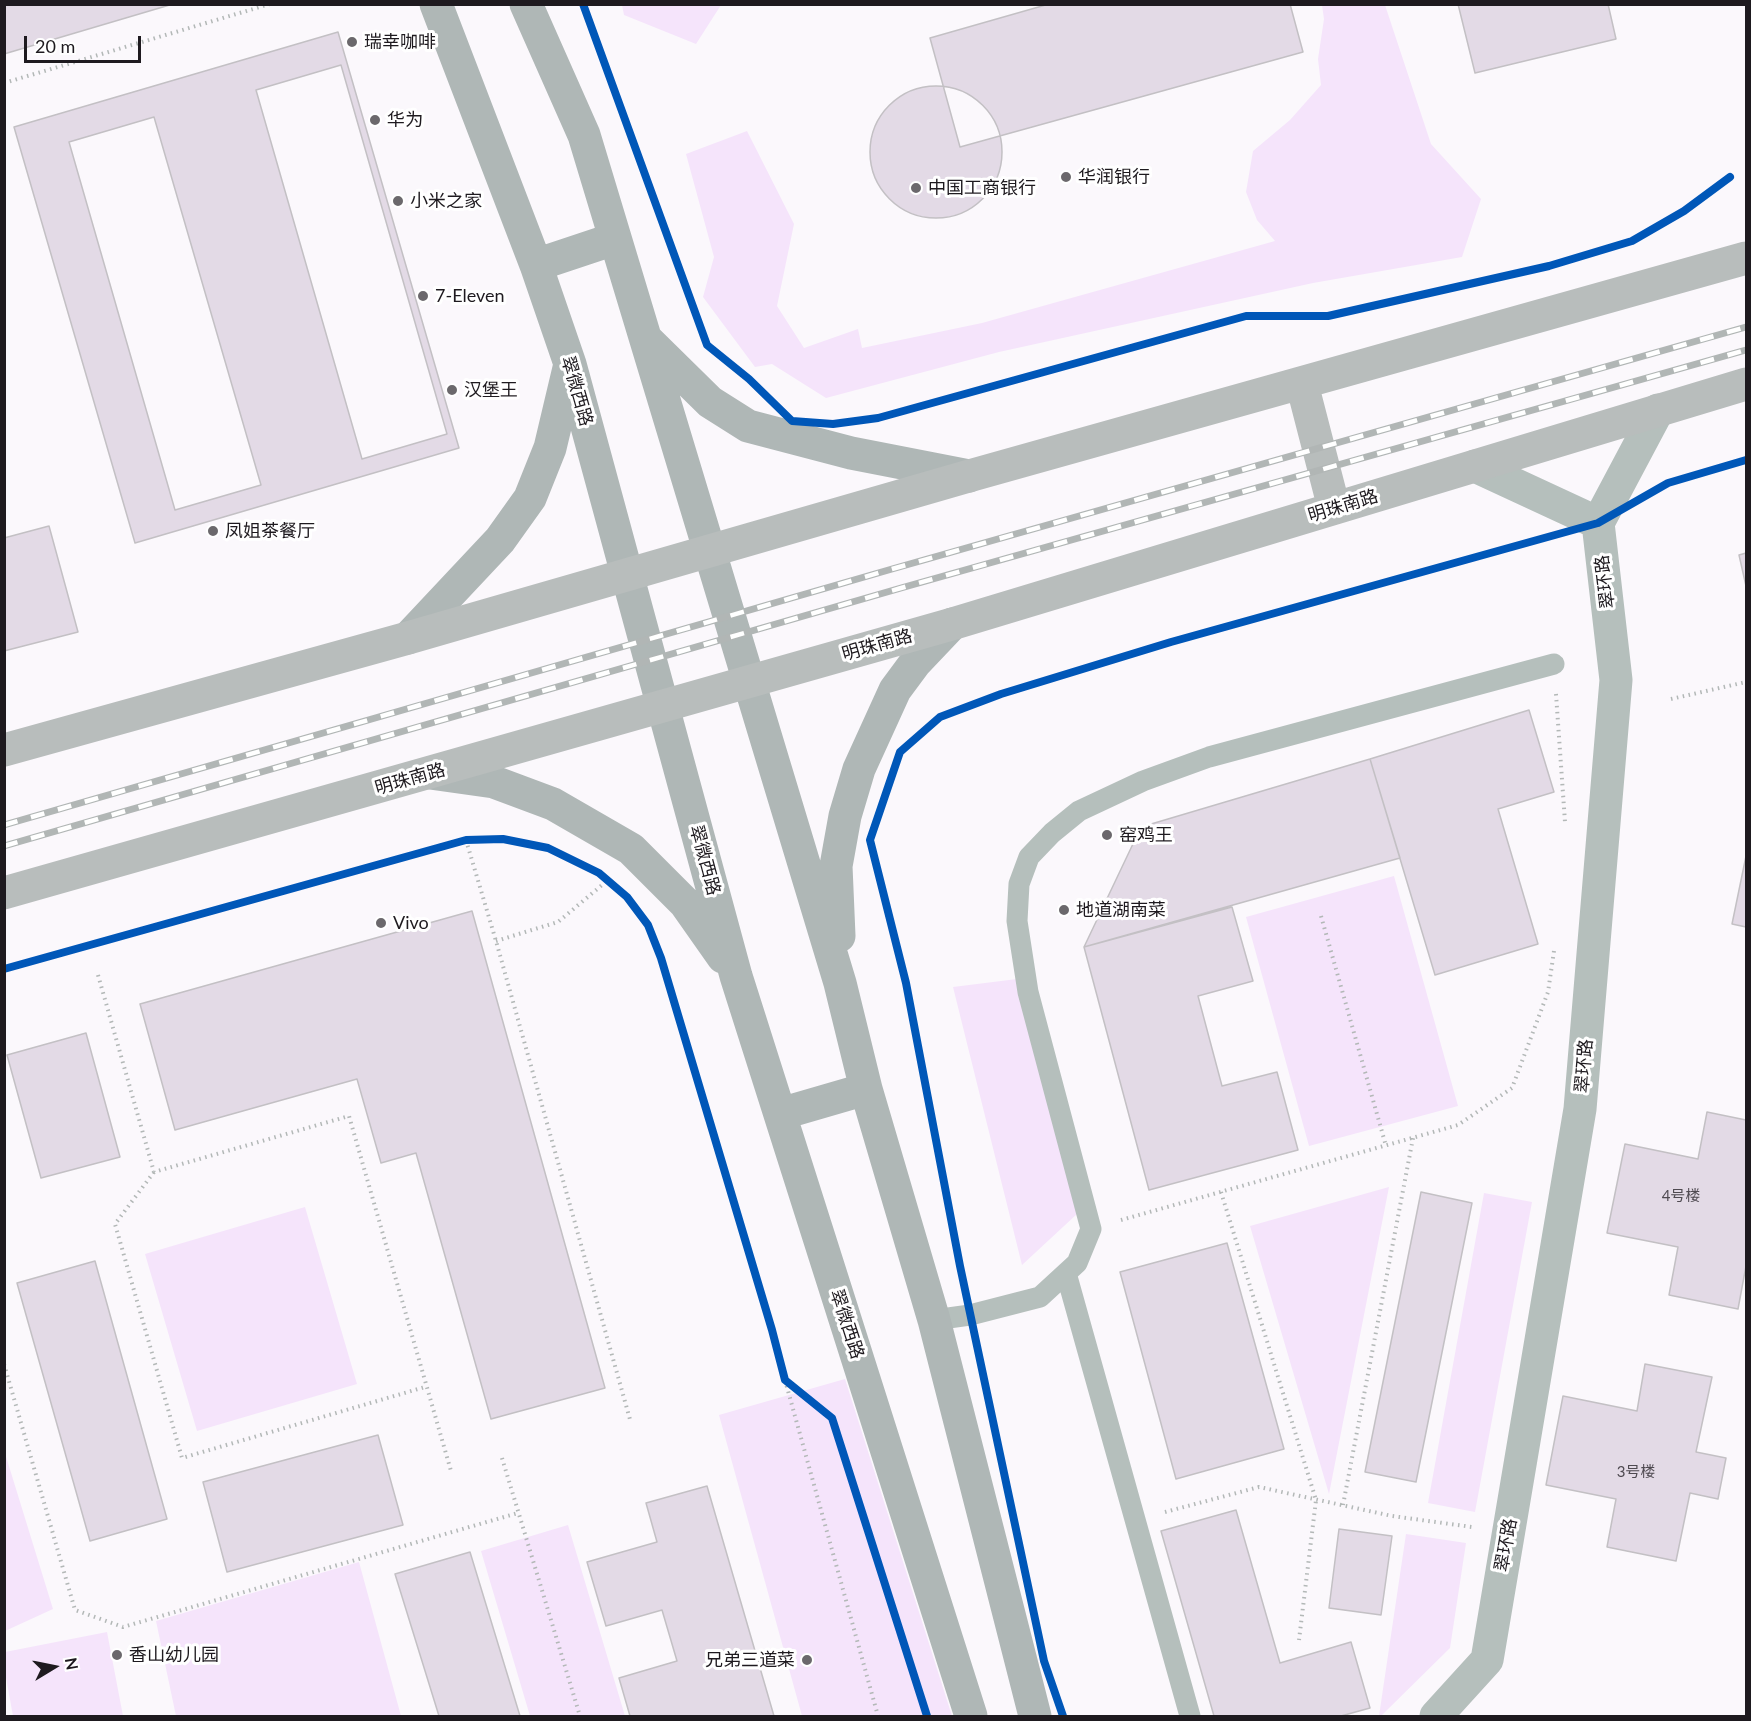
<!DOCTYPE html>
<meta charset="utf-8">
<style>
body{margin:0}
#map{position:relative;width:1751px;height:1721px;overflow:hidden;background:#fbf8fc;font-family:Lato,sans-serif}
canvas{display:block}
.frame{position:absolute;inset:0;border:6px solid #1e1a1f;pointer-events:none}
.north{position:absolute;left:24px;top:1637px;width:60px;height:60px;-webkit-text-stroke:4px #fff;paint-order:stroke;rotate:80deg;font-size:16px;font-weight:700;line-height:24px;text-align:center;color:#1e1a1f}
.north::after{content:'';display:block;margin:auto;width:21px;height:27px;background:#1e1a1f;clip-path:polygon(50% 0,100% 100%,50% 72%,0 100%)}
.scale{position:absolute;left:24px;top:36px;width:117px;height:27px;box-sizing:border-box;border:3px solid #1e1a1f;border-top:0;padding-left:8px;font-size:18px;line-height:21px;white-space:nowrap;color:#1e1a1f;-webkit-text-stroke:4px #fff;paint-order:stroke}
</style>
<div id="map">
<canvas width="1751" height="1721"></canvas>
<div class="frame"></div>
<div class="north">N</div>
<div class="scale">20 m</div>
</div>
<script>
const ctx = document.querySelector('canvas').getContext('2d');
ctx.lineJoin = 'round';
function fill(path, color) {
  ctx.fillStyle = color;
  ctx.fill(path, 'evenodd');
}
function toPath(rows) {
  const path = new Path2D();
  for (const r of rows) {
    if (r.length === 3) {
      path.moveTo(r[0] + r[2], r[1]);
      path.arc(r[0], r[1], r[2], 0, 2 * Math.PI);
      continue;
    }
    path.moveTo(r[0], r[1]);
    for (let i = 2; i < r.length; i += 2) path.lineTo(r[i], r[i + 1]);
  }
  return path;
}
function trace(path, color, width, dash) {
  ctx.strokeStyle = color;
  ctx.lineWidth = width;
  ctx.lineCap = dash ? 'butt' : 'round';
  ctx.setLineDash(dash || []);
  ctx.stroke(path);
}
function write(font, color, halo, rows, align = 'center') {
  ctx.font = font + ' Lato,"Noto Sans SC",sans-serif';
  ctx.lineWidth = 6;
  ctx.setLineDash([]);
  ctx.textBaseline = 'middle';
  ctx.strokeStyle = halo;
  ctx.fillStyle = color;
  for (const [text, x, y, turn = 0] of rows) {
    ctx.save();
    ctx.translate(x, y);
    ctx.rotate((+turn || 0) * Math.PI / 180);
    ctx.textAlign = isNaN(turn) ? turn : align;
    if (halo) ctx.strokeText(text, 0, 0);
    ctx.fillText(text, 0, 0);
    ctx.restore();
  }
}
fill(toPath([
 [622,5,622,4,721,5,696,44,624,15],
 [1322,5,1385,5,1431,144,1481,199,1462,257,1313,283,999,352,826,398,772,364,755,367,703,297,714,257,686,154,747,131,794,224,777,306,804,348,858,329,862,348,982,323,1275,241,1257,220,1246,192,1253,151,1290,120,1321,85,1318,59,1324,19],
 [1394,876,1458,1106,1309,1146,1246,917],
 [1017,979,1077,1214,1022,1265,953,987],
 [1389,1187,1329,1494,1250,1226],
 [1484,1193,1532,1202,1475,1512,1428,1503],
 [305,1207,357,1384,197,1431,145,1254],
 [845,1379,952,1716,802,1716,719,1415],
 [4,1450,53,1609,5,1631,4,1631],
 [568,1525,625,1716,530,1716,481,1551],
 [1406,1534,1466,1543,1450,1648,1381,1716,1379,1716],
 [359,1562,401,1716,176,1716,156,1621],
 [107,1632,123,1716,13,1716,5,1672,5,1652]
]), '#f5e4fb');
const building = toPath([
 [4,4,173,4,4,54,4,4],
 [1049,4,1290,4,1303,52,960,147,930,38,1049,4],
 [1458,4,1608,4,1616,39,1475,73,1458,4],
 [338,32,459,448,135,543,14,127,338,32],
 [341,65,447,434,362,459,256,90,341,65],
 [936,152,66],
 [154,117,261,485,175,510,69,142,154,117],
 [49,526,78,632,4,651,4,538,49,526],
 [1746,553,1746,586,1739,555,1746,553],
 [1529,710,1554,792,1498,809,1538,944,1435,975,1370,759,1529,710],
 [1370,759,1400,858,1084,947,1141,827,1370,759],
 [1746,856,1746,927,1732,924,1746,856],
 [1232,907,1253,981,1198,996,1222,1086,1277,1072,1298,1150,1149,1190,1084,947,1232,907],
 [472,911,605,1388,491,1419,416,1153,381,1163,357,1079,175,1130,140,1004,472,911],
 [86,1033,120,1157,41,1178,7,1055,86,1033],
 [1707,1112,1746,1120,1746,1266,1738,1309,1669,1295,1678,1247,1607,1233,1625,1144,1698,1159,1707,1112],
 [1421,1192,1472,1203,1416,1482,1365,1472,1421,1192],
 [1227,1243,1284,1449,1176,1479,1120,1272,1227,1243],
 [95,1261,167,1519,90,1541,17,1283,95,1261],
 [1645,1364,1712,1377,1696,1452,1726,1458,1718,1499,1690,1493,1676,1561,1607,1547,1616,1499,1546,1485,1563,1396,1637,1411,1645,1364],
 [378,1435,403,1525,227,1572,203,1482,378,1435],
 [707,1486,774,1716,630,1716,619,1678,677,1661,662,1610,606,1626,587,1562,657,1542,646,1503,707,1486],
 [1236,1510,1280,1663,1351,1642,1370,1708,1341,1716,1214,1716,1161,1531,1236,1510],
 [1339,1529,1392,1536,1381,1615,1329,1608,1339,1529],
 [470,1552,520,1716,439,1716,395,1574,470,1552]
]);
fill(building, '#e3dae6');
trace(building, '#c3c0c4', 1.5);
trace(toPath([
 [4,83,270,4],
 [1556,694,1565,822],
 [1671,699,1746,682],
 [466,840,496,941,631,1423],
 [1321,916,1386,1146],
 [496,941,558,922,608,880],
 [98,975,154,1172,349,1116,451,1471],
 [154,1172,115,1224,182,1458,425,1387],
 [1221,1192,1316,1500,1299,1640],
 [1121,1220,1458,1125,1512,1088,1548,992,1554,951],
 [4,1364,75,1610,123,1627,518,1513],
 [785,1380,878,1716],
 [502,1458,580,1716],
 [1343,1505,1413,1138],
 [1165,1512,1259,1487,1392,1516,1472,1527]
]), '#b3b8b7', 4, [1.5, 4.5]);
trace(toPath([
 [1066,1273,1190,1716],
 [934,1320,970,1315,1040,1297,1077,1263,1091,1229,1028,992,1017,921,1019,884,1029,857,1052,833,1079,811,1143,781,1209,757,1554,664]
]), '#b5bfbc', 21);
trace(toPath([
 [1475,466,1598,523],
 [1436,1716,1487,1660,1580,1109,1616,680,1598,523,1658,410]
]), '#b5bfbc', 33);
trace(toPath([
 [436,4,536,265,570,364,736,976,971,1716],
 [526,4,584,135,840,983,866,1089,934,1320,1035,1716],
 [536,265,614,239],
 [648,341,710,402,748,426,851,453,969,476],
 [408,638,500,540,530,498,550,448,569,368],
 [430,773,494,782,553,804,631,849,685,903,723,957],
 [839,936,836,866,845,816,859,769,895,690,915,663,952,624],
 [780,1114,866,1089]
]), '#afb7b6', 33);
trace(toPath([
 [1302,384,1334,508],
 [4,750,408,638,969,476,1746,258],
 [4,893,952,624,1746,384]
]), '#b8bdbc', 33);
const rail = toPath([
 [4,825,892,569,1746,327],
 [4,846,901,588,1746,350]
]);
trace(rail, '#b1b6b5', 7);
trace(rail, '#fff', 4.5, [14]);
trace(toPath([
 [583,4,707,345,749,379,792,421,833,424,878,418,1246,316,1328,316,1549,266,1632,241,1684,211,1730,177],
 [4,969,466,840,503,839,548,848,599,873,627,897,648,925,661,958,772,1330,785,1380,832,1418,927,1716],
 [1063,1716,1044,1661,960,1266,906,983,870,840,900,752,940,717,1001,694,1171,642,1598,523,1668,483,1746,460]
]), '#0057b8', 8);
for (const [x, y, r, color] of [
 [352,42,6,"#6b686c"],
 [375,120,6,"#6b686c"],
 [1066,177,6,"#6b686c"],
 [916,188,6,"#6b686c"],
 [398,201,6,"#6b686c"],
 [423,296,6,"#6b686c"],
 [452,390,6,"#6b686c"],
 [213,531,6,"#6b686c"],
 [1107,835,6,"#6b686c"],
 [1064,910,6,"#6b686c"],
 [381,923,6,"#6b686c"],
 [117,1655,6,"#6b686c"],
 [807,1660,6,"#6b686c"]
]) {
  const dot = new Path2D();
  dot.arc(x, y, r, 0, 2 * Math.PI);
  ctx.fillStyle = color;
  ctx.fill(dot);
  trace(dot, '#fff', 2);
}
write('15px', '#4f4a51', null, [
 ["4号楼",1681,1196],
 ["3号楼",1636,1472]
]);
write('18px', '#1e1a1f', '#fff', [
 ["瑞幸咖啡",364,42],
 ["华为",387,120],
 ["华润银行",1078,177],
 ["中国工商银行",928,188],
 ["小米之家",410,201],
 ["7-Eleven",435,296],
 ["汉堡王",464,390],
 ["凤姐茶餐厅",225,531],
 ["窑鸡王",1119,835],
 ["地道湖南菜",1076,910],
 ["Vivo",393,923],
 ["香山幼儿园",129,1655],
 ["兄弟三道菜",795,1660,"right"]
], 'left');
write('18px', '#1e1a1f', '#fff', [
 ["翠微西路",577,391,74],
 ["明珠南路",1343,506,-17],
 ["翠环路",1605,582,-97],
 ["明珠南路",877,645,-16],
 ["明珠南路",410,779,-16],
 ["翠微西路",705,860,75],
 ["翠环路",1584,1066,-85],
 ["翠微西路",847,1324,72],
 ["翠环路",1506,1545,-80]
]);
</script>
